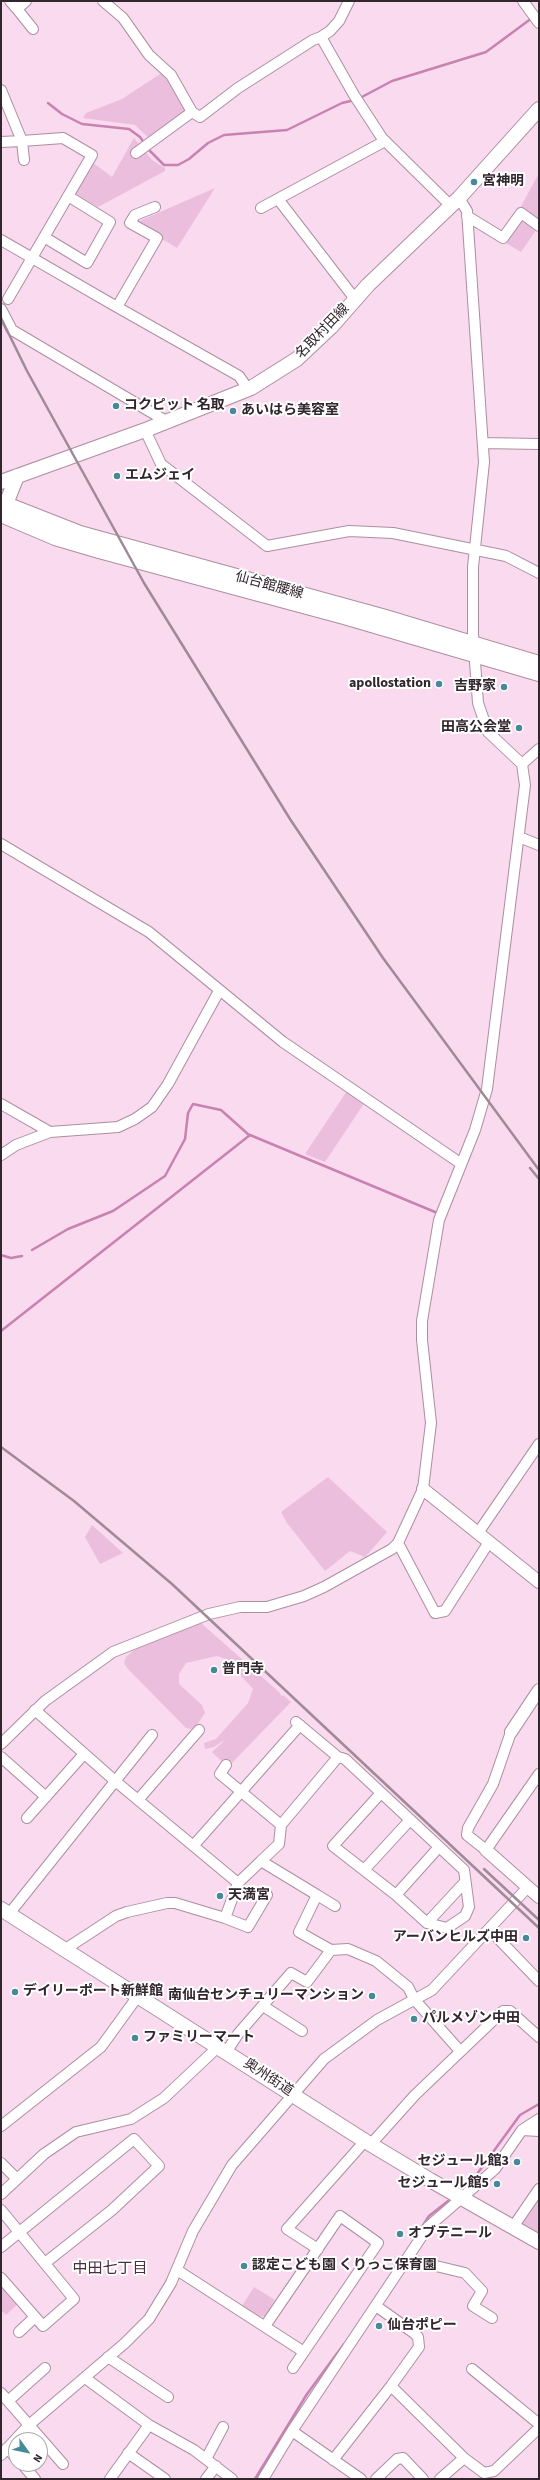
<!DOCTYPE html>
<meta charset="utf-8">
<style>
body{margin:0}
#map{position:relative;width:540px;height:2480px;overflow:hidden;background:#fadaef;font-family:"Source Sans 3",sans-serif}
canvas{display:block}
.frame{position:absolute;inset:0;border:2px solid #32262e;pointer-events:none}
.north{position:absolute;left:8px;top:2432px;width:40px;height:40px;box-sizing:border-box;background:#fff;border:1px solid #ada8ab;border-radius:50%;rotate:123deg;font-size:11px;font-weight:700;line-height:16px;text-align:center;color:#32262e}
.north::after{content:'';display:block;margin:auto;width:14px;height:18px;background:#468999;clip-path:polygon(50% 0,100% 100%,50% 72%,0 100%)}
</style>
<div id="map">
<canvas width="540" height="2480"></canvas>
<div class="frame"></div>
<div class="north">N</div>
</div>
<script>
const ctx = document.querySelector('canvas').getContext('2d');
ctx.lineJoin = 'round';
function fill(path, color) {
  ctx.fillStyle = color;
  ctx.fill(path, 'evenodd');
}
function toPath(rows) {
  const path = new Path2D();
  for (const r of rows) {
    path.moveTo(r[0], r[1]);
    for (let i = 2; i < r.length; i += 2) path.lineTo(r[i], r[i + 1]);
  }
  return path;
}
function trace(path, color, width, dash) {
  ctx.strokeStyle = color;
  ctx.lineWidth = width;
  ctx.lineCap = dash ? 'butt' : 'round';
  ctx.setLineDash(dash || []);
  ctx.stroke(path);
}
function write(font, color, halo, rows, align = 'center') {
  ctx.font = font + ' "Source Sans 3","Noto Sans JP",sans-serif';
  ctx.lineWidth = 4;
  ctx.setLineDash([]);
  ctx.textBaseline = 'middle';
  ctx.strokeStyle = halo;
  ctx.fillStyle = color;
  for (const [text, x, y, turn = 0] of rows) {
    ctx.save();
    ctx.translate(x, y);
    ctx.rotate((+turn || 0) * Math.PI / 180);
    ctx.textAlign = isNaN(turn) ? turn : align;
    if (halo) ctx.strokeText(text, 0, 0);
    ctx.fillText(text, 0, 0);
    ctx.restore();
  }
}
fill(toPath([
 [163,72,187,111,150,139,135,125,83,118,86,113,122,99],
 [134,138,152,160,165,168,165,171,98,207,76,194,74,192,92,162,112,177],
 [539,173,539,224,519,210],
 [215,188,177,248,135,223],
 [520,220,537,229,521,252,501,240],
 [347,1091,365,1102,325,1162,305,1154],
 [328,1477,387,1532,365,1557,350,1551,325,1571,287,1523,281,1512],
 [92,1525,123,1553,100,1564,85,1537],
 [194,1623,201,1623,280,1693,281,1696,283,1695,291,1702,228,1767,212,1752,226,1739,214,1747,205,1749,204,1743,216,1739,248,1703,253,1689,226,1659,217,1656,186,1663,179,1674,179,1684,202,1705,205,1713,197,1725,191,1729,186,1728,127,1668,124,1663,126,1657,134,1650],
 [536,2200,539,2202,539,2235,520,2223],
 [1,2285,19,2303,6,2315,1,2310],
 [254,2287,275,2300,265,2316,259,2317,242,2306]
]), '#ecbedd');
trace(toPath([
 [360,98,392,81,486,52,532,18],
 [48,103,62,114,82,124,129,129,140,137,145,144],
 [147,148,164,165,178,165,189,159,208,143,224,135,287,130,342,103,355,100],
 [32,1250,68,1229,113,1211,165,1176,185,1139,188,1113,193,1104,221,1110,249,1135],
 [1,1255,11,1258,22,1256],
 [1,1331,250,1135,435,1212],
 [469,2185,520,2115,539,2104],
 [420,2230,429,2216,448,2201],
 [255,2479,307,2394,344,2344]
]), '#c882b2', 2.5);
const minor = toPath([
 [10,1,17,9,26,1],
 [103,1,123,18,149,55,171,75,192,112],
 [349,1,339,21,330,31,321,37,354,95,382,138,451,206],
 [523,1,539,23],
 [17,9,33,29],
 [1,90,22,141,1,142],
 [136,153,192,112,200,117,238,88,313,40,321,37],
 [278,199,355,299],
 [155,207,135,215,130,223,157,238,117,307,239,376,248,389],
 [261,208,385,141],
 [467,216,503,238,521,213,539,226],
 [44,237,87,263,110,222,68,196],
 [1,240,117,307],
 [8,299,92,155,63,138,22,141,24,160],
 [1,309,12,330,166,421],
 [145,430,161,464,267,546,349,531,393,533,506,556,539,573],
 [483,443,539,444],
 [522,764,539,749],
 [519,837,539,845],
 [1,844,149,932,283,1042,460,1163],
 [1,1104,50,1132],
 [1,1155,16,1145,50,1132,118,1127,135,1119,152,1107,168,1084,219,991],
 [478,1533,539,1444],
 [398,1543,435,1613,445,1611,489,1542],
 [35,1710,114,1780,238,1883],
 [511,1732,493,1784,468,1828,467,1835,486,1850,539,1774],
 [1,1744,45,1701,113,1652,209,1614,240,1607,267,1607,304,1596,324,1587,392,1549,398,1543,423,1489,431,1423,422,1340,422,1321,439,1220,475,1130,487,1089,525,785,522,764,488,732,478,703,473,634,473,567,484,462,467,211,459,198],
 [1,1757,46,1797],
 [338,1757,345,1759,464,1870,469,1907,465,1916,447,1928,427,1923,396,1895,333,1846,381,1793],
 [226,1765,220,1774,281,1825],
 [138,1800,199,1730],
 [27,1818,84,1754],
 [194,1845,300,1725],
 [261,1861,279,1844,281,1825,338,1757,296,1722],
 [364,1870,410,1820],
 [317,1895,335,1906],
 [396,1895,439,1847],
 [9,1914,152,1735],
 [225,1918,248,1927,267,1895],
 [427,1923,465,1882],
 [489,1929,539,1981],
 [64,1950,116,1916,127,1912,167,1903,175,1903,225,1918,238,1883,261,1861,317,1895,299,1932,331,1950,348,1949,376,1961,408,1987,414,1999,460,2051],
 [263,2006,302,2031],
 [227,2051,238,2034,291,1973,307,1982,331,1950],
 [1,2126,101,2047,138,1996],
 [522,2130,539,2131],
 [371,2144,415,2095,503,2011,510,2011,539,2037],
 [1,2163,16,2178],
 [1,2194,44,2154,76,2132,131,2119,164,2098,219,2046],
 [1,2210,74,2299,43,2326,1,2278],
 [513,2227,539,2189],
 [1,2247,134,2139,159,2166,112,2210,45,2263],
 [318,2249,287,2229,365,2141],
 [407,2259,465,2273,482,2291,473,2306,492,2318],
 [177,2270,304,2352],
 [265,2326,340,2216,378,2243,293,2368],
 [19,2332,35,2317],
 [108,2357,168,2397],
 [472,2369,539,2424],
 [85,2378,149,2425,194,2450,232,2479],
 [391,2386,464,2458,484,2473,494,2471,539,2428],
 [1,2393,63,2464],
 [8,2401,45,2368],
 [292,2431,361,2479],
 [7,2448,16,2458],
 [128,2453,165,2479],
 [1,2455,29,2425,125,2343,149,2319,171,2283,193,2231,232,2165,324,2059,377,2020,432,1990,528,1887],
 [206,2459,223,2427],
 [333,2460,391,2386,419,2347,418,2337,414,2333,376,2306],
 [22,2464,35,2479],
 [110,2479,149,2425],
 [206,2479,216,2466],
 [263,2479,292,2431,428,2227,495,2169,522,2130,539,2119],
 [376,2479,397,2459,403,2458,423,2479],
 [440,2479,464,2458]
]);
const tertiary = toPath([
 [423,1489,539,1582],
 [511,1732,539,1690],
 [486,1850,539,1897]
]);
const secondary = toPath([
 [1,482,148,429,251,388,297,359,331,327,368,285,459,198,539,109],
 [1,502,80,533,382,616,539,663],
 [6,504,17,476],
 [1,515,55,538,99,551,344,617,539,674],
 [1,1909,365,2141,430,2180,539,2242]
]);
trace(minor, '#ac8ea1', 12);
trace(tertiary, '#ac8ea1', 14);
trace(secondary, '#ac8ea1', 16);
trace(minor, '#fff', 10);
trace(tertiary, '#fff', 12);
trace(secondary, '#fff', 14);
trace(toPath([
 [1,318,27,371,144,583,290,819,383,958,539,1170],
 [530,1168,539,1179],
 [1,1447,74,1501,172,1584,539,1928],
 [484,1869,539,1920]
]), '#a08998', 2.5);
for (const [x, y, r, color] of [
 [474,182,4,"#468999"],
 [116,406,4,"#468999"],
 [233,411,4,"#468999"],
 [117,476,4,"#468999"],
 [439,684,4,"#468999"],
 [504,687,4,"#468999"],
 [519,728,4,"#468999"],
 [214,1670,4,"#468999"],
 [220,1896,4,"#468999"],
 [526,1938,4,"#468999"],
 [15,1992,4,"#468999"],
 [372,1996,4,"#468999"],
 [414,2019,4,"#468999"],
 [135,2038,4,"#468999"],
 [517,2162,4,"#468999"],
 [497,2184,4,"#468999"],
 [400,2234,4,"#468999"],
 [244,2266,4,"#468999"],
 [379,2326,4,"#468999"]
]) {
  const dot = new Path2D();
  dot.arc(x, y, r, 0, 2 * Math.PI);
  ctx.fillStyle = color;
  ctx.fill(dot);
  trace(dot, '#fff', 1.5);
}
write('bold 14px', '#32262e', '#fff', [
 ["宮神明",482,182],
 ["コクピット 名取",124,406],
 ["あいはら美容室",241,411],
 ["エムジェイ",125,476],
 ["apollostation",431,684,"right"],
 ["吉野家",496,687,"right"],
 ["田高公会堂",511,728,"right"],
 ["普門寺",222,1670],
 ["天満宮",228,1896],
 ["アーバンヒルズ中田",518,1938,"right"],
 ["デイリーポート新鮮館",23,1992],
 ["南仙台センチュリーマンション",364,1996,"right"],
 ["パルメゾン中田",422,2019],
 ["ファミリーマート",143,2038],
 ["セジュール館3",509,2162,"right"],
 ["セジュール館5",489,2184,"right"],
 ["オブテニール",408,2234],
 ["認定こども園 くりっこ保育園",252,2266],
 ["仙台ポピー",387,2326]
], 'left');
write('14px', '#32262e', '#fff', [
 ["名取村田線",323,332,-46],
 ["仙台館腰線",269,586,15],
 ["奥州街道",268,2078,33]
]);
write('15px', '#472f3f', '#fff', [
 ["中田七丁目",110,2270]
]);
</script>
